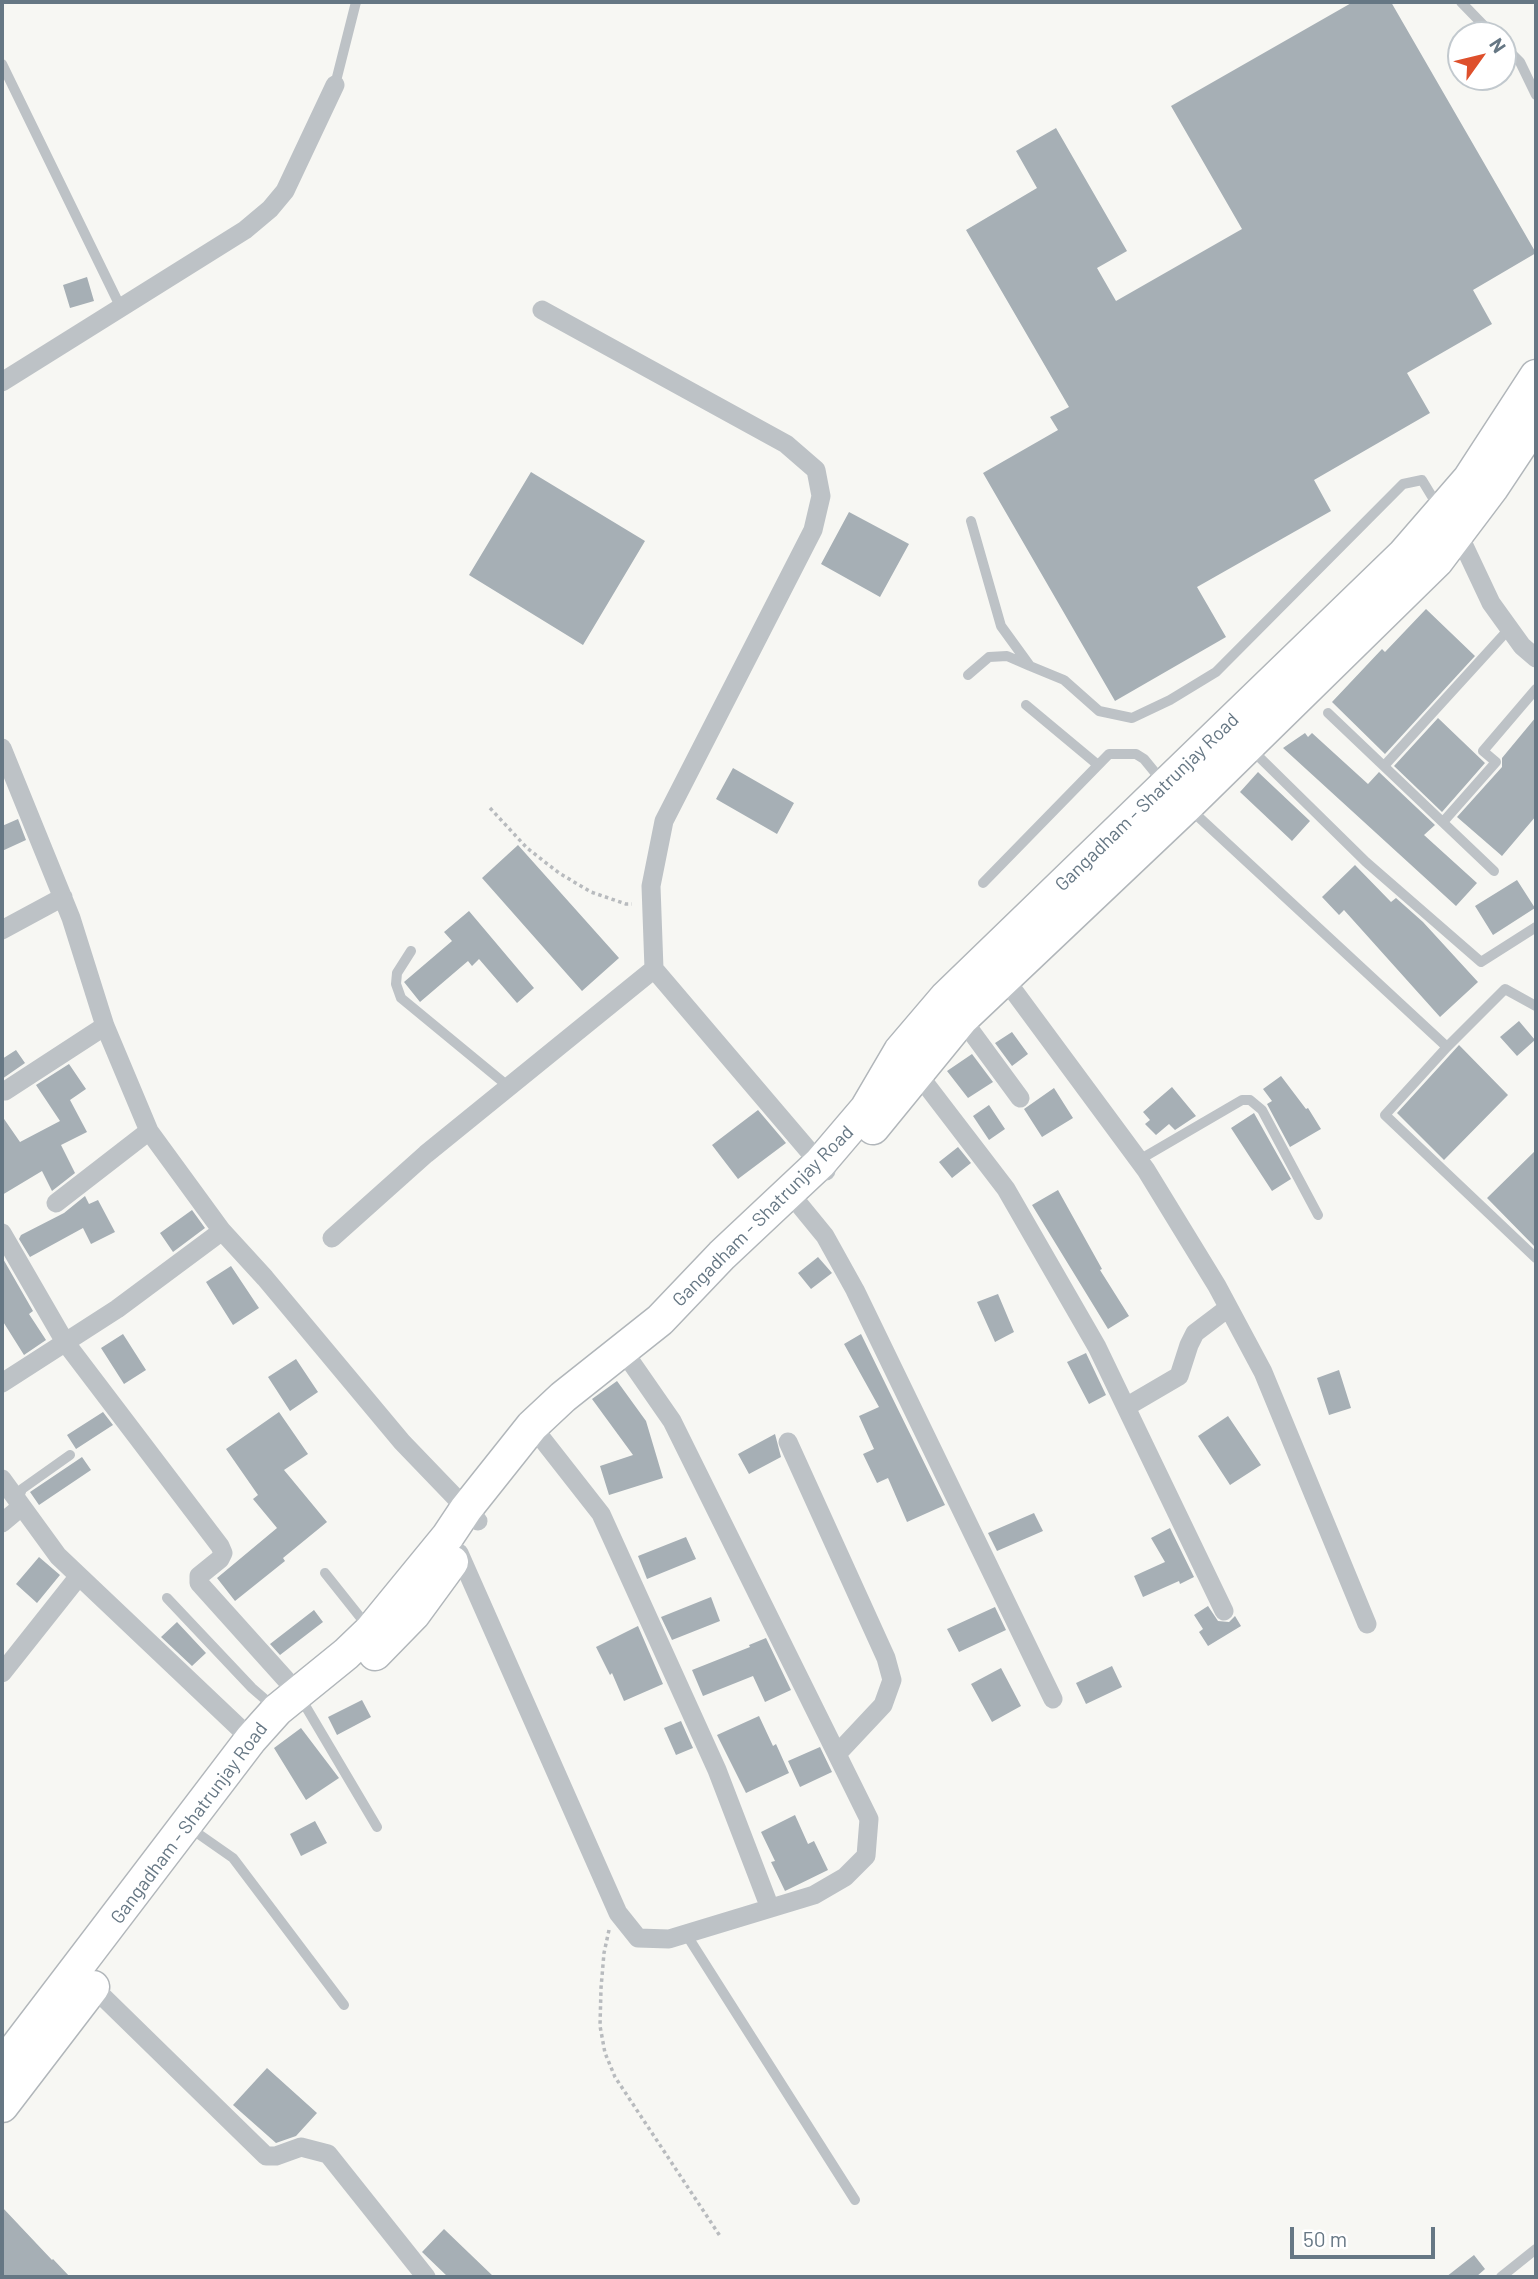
<!DOCTYPE html>
<style>
body{margin:0}
#map{position:relative;width:1538px;height:2279px;overflow:hidden;background:#f7f7f3;font-family:Barlow,sans-serif}
canvas{display:block}
.frame{position:absolute;inset:0;border:4px solid #667784;pointer-events:none}
.north{position:absolute;left:1447px;top:21px;width:70px;height:70px;box-sizing:border-box;background:#fff;border:2px solid #c2c9ce;border-radius:50%;rotate:56deg;font-size:19px;font-weight:700;line-height:28px;text-align:center;color:#667784}
.north::after{content:'';display:block;margin:auto;width:24px;height:32px;background:#de502c;clip-path:polygon(50% 0,100% 100%,50% 72%,0 100%)}
.scale{position:absolute;left:1290px;top:2227px;width:145px;height:32px;box-sizing:border-box;border:4px solid #667784;border-top:0;padding-left:9px;font-size:21px;line-height:24px;white-space:nowrap;color:#667784;-webkit-text-stroke:5px #fff;paint-order:stroke}
</style>
<div id="map">
<canvas width="1538" height="2279"></canvas>
<div class="frame"></div>
<div class="north">N</div>
<div class="scale">50 m</div>
</div>
<script>
const ctx = document.querySelector('canvas').getContext('2d');
ctx.lineJoin = 'round';
function fill(path, color) {
  ctx.fillStyle = color;
  ctx.fill(path, 'evenodd');
}
function toPath(rows) {
  const path = new Path2D();
  for (const r of rows) {
    path.moveTo(r[0], r[1]);
    for (let i = 2; i < r.length; i += 2) path.lineTo(r[i], r[i + 1]);
  }
  return path;
}
function trace(path, color, width, dash) {
  ctx.strokeStyle = color;
  ctx.lineWidth = width;
  ctx.lineCap = dash ? 'butt' : 'round';
  ctx.setLineDash(dash || []);
  ctx.stroke(path);
}
function write(font, color, halo, rows, align = 'center') {
  ctx.font = font + ' Barlow,sans-serif';
  ctx.lineWidth = 7;
  ctx.setLineDash([]);
  ctx.textBaseline = 'middle';
  ctx.strokeStyle = halo;
  ctx.fillStyle = color;
  for (const [text, x, y, turn = 0] of rows) {
    ctx.save();
    ctx.translate(x, y);
    ctx.rotate((+turn || 0) * Math.PI / 180);
    ctx.textAlign = isNaN(turn) ? turn : align;
    if (halo) ctx.strokeText(text, 0, 0);
    ctx.fillText(text, 0, 0);
    ctx.restore();
  }
}
fill(toPath([
 [1353,2,1391,2,1536,253,1473,290,1492,324,1407,373,1430,413,1314,480,1331,511,1197,587,1226,637,1115,701,983,473,1058,430,1050,417,1069,407,966,230,1037,188,1016,151,1056,128,1127,251,1097,268,1116,301,1242,229,1171,106],
 [87,277,94,301,70,308,63,285],
 [531,472,645,541,583,645,469,575],
 [849,512,909,544,880,597,821,564],
 [1426,609,1475,656,1385,754,1332,702,1382,649,1385,652],
 [1536,717,1536,816,1502,856,1457,817,1502,767,1502,758],
 [1438,718,1485,763,1442,812,1394,766],
 [1305,733,1308,737,1312,733,1368,784,1379,772,1435,825,1424,835,1477,883,1456,906,1283,748],
 [733,768,794,803,777,834,716,799],
 [1258,772,1310,821,1292,841,1240,792],
 [18,819,26,840,2,851,2,826],
 [518,845,619,958,582,991,482,878],
 [1355,865,1391,902,1396,898,1423,922,1478,982,1440,1017,1344,910,1339,915,1322,897],
 [1517,880,1535,908,1493,935,1475,906],
 [469,911,534,988,517,1003,479,959,472,966,468,961,420,1002,404,982,452,941,444,932],
 [1519,1021,1535,1040,1517,1056,1500,1037],
 [1012,1032,1028,1054,1012,1066,995,1043],
 [1459,1045,1508,1095,1444,1160,1397,1113],
 [16,1050,25,1063,2,1079,2,1059],
 [972,1054,993,1082,968,1098,947,1071],
 [69,1064,86,1089,70,1100,87,1132,61,1145,75,1173,52,1191,42,1171,2,1195,2,1116,20,1142,60,1121,36,1085],
 [1281,1076,1306,1109,1308,1108,1321,1129,1290,1147,1267,1104,1272,1101,1263,1089],
 [1172,1087,1196,1116,1175,1130,1169,1124,1156,1135,1145,1124,1150,1120,1143,1112],
 [1054,1088,1073,1118,1042,1137,1024,1109],
 [989,1105,1005,1129,989,1140,973,1116],
 [758,1110,786,1143,738,1179,712,1145],
 [1254,1113,1291,1179,1272,1191,1231,1128],
 [958,1147,971,1163,952,1178,939,1162],
 [1536,1150,1536,1248,1487,1198],
 [1058,1190,1102,1269,1100,1270,1129,1316,1108,1329,1032,1205],
 [85,1196,89,1204,98,1200,115,1232,91,1244,83,1228,30,1257,19,1239,21,1235,64,1213],
 [192,1210,205,1228,173,1252,160,1233],
 [2,1257,33,1311,29,1314,46,1340,24,1355,2,1320],
 [818,1257,832,1273,811,1289,798,1273],
 [231,1266,259,1308,233,1325,206,1282],
 [998,1294,1014,1332,995,1342,977,1302],
 [123,1334,146,1370,124,1384,101,1348],
 [861,1334,945,1505,907,1522,888,1478,877,1483,863,1454,874,1449,859,1416,879,1407,844,1344],
 [1086,1353,1106,1395,1089,1404,1067,1362],
 [296,1359,318,1392,290,1411,268,1377],
 [1339,1370,1351,1408,1329,1415,1317,1378],
 [617,1381,646,1421,663,1478,609,1495,600,1466,633,1455,592,1399],
 [103,1412,113,1425,76,1449,67,1435],
 [279,1412,308,1454,284,1470,327,1522,283,1558,285,1561,235,1601,217,1578,277,1528,253,1499,258,1495,226,1449],
 [1228,1416,1261,1465,1230,1485,1198,1436],
 [775,1434,781,1457,749,1474,738,1454],
 [82,1457,91,1470,39,1505,30,1492],
 [1034,1513,1043,1531,997,1551,988,1533],
 [1170,1528,1194,1577,1180,1584,1179,1581,1143,1597,1134,1576,1165,1562,1151,1538],
 [686,1537,696,1559,647,1579,638,1556],
 [39,1557,60,1575,37,1603,16,1584],
 [711,1597,720,1621,672,1640,661,1617],
 [1208,1606,1218,1621,1229,1622,1235,1616,1241,1626,1208,1646,1199,1632,1203,1629,1194,1615],
 [995,1607,1006,1630,959,1652,947,1629],
 [314,1610,323,1622,280,1655,270,1644],
 [177,1622,206,1653,192,1666,161,1637],
 [638,1626,663,1684,624,1701,612,1673,610,1675,596,1647],
 [766,1638,791,1690,765,1702,753,1676,703,1696,692,1670,750,1647,749,1645],
 [1112,1666,1122,1687,1086,1704,1076,1683],
 [1001,1668,1021,1706,992,1722,971,1684],
 [362,1700,371,1717,337,1735,328,1717],
 [759,1716,773,1746,776,1744,789,1773,746,1793,717,1735],
 [681,1721,693,1748,676,1755,664,1728],
 [301,1728,339,1778,306,1800,274,1748],
 [820,1747,832,1772,800,1787,788,1761],
 [795,1815,808,1844,814,1841,828,1870,785,1891,771,1862,775,1861,761,1832],
 [315,1821,327,1843,301,1856,290,1834],
 [267,2068,317,2113,296,2136,276,2143,233,2105],
 [2,2207,52,2260,53,2259,70,2277,2,2277],
 [444,2229,494,2277,448,2277,422,2252],
 [1474,2255,1485,2269,1476,2277,1446,2277]
]), '#a6afb5');
const primary = toPath([
 [873,1128,962,1019,1187,806,1437,561,1492,488,1536,422],
 [375,1654,414,1614,452,1562],
 [2,2066,251,1739,277,1710,346,1654,371,1630,448,1536,466,1509,532,1426,563,1397,660,1320,722,1255,820,1163,866,1109,900,1051,946,997,1404,554,1469,479,1536,376],
 [2,2106,93,1987]
]);
trace(primary, '#b1b6ba', 35);
trace(toPath([
 [490,808,527,848,559,873,591,892,626,904,632,904],
 [609,1930,604,1953,601,1988,600,2026,605,2053,615,2077,720,2236]
]), '#b8bbbe', 3.5, [3.5, 3.5]);
trace(toPath([
 [1461,2,1493,35],
 [1503,45,1520,62,1536,95],
 [2,64,121,308],
 [335,85,356,2],
 [971,521,1001,626,1030,666,1064,680,1099,711,1132,718,1170,700,1216,672,1403,484,1422,480,1439,508],
 [968,675,989,657,1007,656,1030,666],
 [1026,705,1098,765],
 [1328,713,1494,871],
 [1252,750,1366,862,1481,962,1536,927],
 [1384,766,1508,630],
 [1190,809,1447,1047],
 [1443,822,1496,762,1483,751,1536,689],
 [983,883,1109,754,1136,754,1144,759,1162,781],
 [411,951,397,973,396,984,401,998,509,1087],
 [1536,1006,1505,989,1447,1047,1385,1115,1536,1258],
 [1139,1160,1242,1100,1250,1100,1262,1110,1318,1215],
 [17,1502,22,1489,70,1455],
 [325,1573,368,1627],
 [167,1598,252,1688,274,1707],
 [306,1707,377,1827],
 [190,1828,233,1858,344,2005],
 [686,1934,855,2200],
 [1501,2277,1536,2249]
]), '#bdc2c6', 10);
trace(toPath([
 [542,310,786,444,816,470,821,496,813,530,664,821,651,886,654,969],
 [2,382,245,230,270,209,285,191,335,85],
 [1458,533,1491,603,1522,646,1536,658],
 [2,748,71,918,105,1026,149,1131,222,1231,265,1278,402,1442,478,1521],
 [2,930,63,897],
 [999,971,1146,1170,1217,1286,1263,1372,1367,1624],
 [962,1019,1020,1098],
 [911,1065,1006,1189,1097,1347,1224,1611],
 [5,1091,105,1026],
 [789,1192,825,1236,855,1290,1053,1699],
 [56,1203,149,1131],
 [2,1233,65,1342,220,1546,223,1553,220,1559,199,1576,199,1583,298,1693],
 [332,1238,426,1154,654,969,826,1171],
 [2,1383,117,1309,222,1231],
 [1126,1407,1179,1376,1189,1345,1195,1333,1228,1308],
 [532,1426,601,1514,717,1770,770,1908],
 [788,1442,886,1658,892,1680,883,1705,837,1754],
 [2,1479,58,1556,251,1739],
 [2,1523,21,1507],
 [459,1553,618,1913,638,1938,669,1939,814,1895,845,1877,866,1856,869,1819,672,1421,622,1349],
 [2,1673,79,1576],
 [93,1987,266,2156,276,2156,301,2147,328,2154,426,2277]
]), '#bdc2c6', 19);
trace(primary, '#fff', 32);
write('19px', '#667784', '#fff', [
 ["Gangadham - Shatrunjay Road",1147,802,-44],
 ["Gangadham - Shatrunjay Road",763,1216,-45],
 ["Gangadham - Shatrunjay Road",189,1823,-53]
]);
</script>
